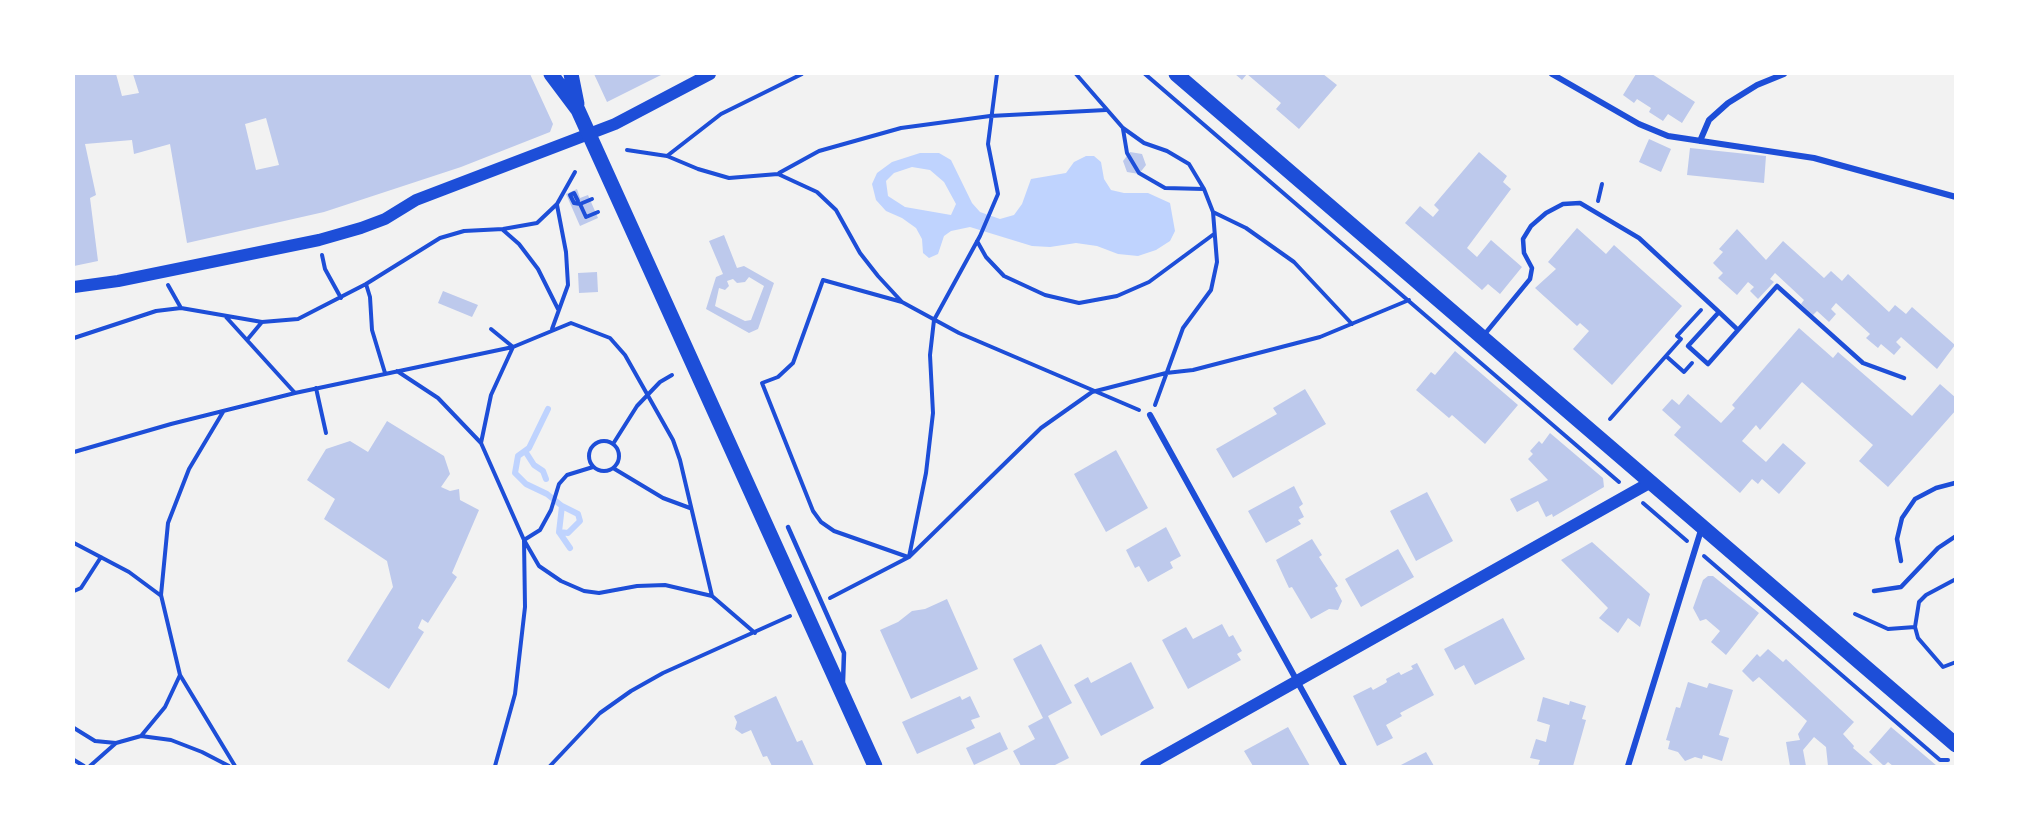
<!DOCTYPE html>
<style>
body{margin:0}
#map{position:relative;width:2029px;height:840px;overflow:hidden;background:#f2f2f2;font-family:Georgia,serif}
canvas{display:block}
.frame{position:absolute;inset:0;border:75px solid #fff;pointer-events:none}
</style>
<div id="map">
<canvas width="2029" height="840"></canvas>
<div class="frame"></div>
</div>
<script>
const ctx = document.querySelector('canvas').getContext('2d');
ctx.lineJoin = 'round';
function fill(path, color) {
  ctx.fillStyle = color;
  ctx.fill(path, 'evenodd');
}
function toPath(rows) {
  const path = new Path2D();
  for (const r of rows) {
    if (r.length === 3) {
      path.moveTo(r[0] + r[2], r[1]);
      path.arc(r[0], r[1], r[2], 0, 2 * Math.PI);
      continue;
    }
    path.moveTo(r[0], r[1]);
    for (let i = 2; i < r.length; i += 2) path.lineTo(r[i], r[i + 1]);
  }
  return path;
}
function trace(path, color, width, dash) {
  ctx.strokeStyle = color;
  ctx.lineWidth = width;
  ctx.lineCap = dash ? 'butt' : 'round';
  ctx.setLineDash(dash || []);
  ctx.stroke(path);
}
fill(toPath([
 [920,153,939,153,951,160,972,203,980,212,1000,219,1014,215,1022,204,1031,179,1066,173,1074,162,1086,156,1094,156,1101,162,1104,179,1111,190,1124,193,1148,193,1170,203,1175,231,1170,241,1156,250,1138,256,1118,254,1097,246,1076,243,1050,247,1032,246,970,227,951,231,944,236,938,254,929,258,923,253,922,239,916,228,902,218,886,211,876,200,872,184,877,173,892,162],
 [912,167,930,170,944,182,956,204,951,215,905,207,888,196,886,181,894,173]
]), '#bfd3fe');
trace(toPath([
 [548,409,529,448,518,456,515,473,526,484,547,494,562,506,559,532,570,548],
 [525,451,534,465,543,471,546,479],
 [559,532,568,533,580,521,578,514,562,506]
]), '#bfd3fe', 6);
fill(toPath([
 [74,74,116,74,122,96,139,93,133,74,530,74,553,124,550,132,461,167,324,212,187,243,170,144,134,154,132,140,85,144,96,195,90,198,98,261,74,266],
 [266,118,279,165,256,170,245,124],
 [594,74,663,74,607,102],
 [1235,74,1323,74,1337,85,1299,129,1276,109,1281,103,1247,74,1242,80],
 [1636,74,1652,74,1695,102,1682,123,1668,114,1663,121,1649,112,1651,108,1637,99,1634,103,1623,95],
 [1649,139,1671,149,1661,172,1639,162],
 [1690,148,1766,156,1764,183,1687,175],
 [1130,152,1142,154,1146,165,1139,174,1127,172,1123,161],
 [1479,152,1507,176,1503,182,1511,189,1467,248,1477,257,1491,240,1522,267,1500,294,1488,284,1482,290,1405,223,1420,206,1433,217,1439,210,1434,205],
 [577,189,580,198,588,195,598,218,580,226,566,194],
 [1577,228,1606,254,1614,245,1682,306,1612,385,1573,349,1589,331,1580,323,1577,326,1535,288,1556,269,1548,262],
 [1737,229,1766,260,1783,241,1824,278,1831,271,1842,281,1848,274,1889,312,1895,305,1906,314,1912,307,1955,345,1937,369,1901,337,1896,342,1901,347,1894,355,1881,344,1878,348,1866,338,1870,334,1836,303,1831,309,1836,314,1829,322,1817,311,1813,315,1801,304,1804,300,1775,273,1770,279,1774,282,1758,299,1750,291,1754,287,1748,282,1737,295,1718,278,1723,273,1713,263,1723,252,1719,249],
 [724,235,737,268,744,266,774,283,758,329,749,333,706,309,716,277,723,274,709,241],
 [749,277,764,286,751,320,745,321,715,306,719,288,725,290,729,286,727,281,733,279,737,283,745,282],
 [597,272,598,292,579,293,578,273],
 [443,291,478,305,472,317,438,303],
 [1799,328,1833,358,1838,352,1912,416,1940,384,1956,398,1956,410,1888,487,1859,461,1873,445,1802,382,1760,430,1756,425,1742,441,1766,462,1783,443,1806,463,1779,494,1762,479,1758,484,1752,479,1740,493,1674,435,1681,427,1662,410,1672,399,1679,405,1688,394,1721,423,1735,408,1732,405],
 [1455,351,1518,405,1485,444,1452,415,1449,418,1416,390,1431,372,1435,375],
 [1305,389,1326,424,1233,478,1216,449,1277,414,1273,408],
 [387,421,444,456,450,474,441,487,450,491,459,489,460,500,479,510,452,573,457,577,428,623,422,619,418,628,424,632,389,689,347,661,393,587,387,561,324,519,335,499,307,480,326,449,350,441,368,452],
 [1550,433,1603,478,1604,487,1553,517,1552,514,1546,517,1538,501,1517,512,1510,499,1548,480,1528,459,1533,454,1530,451,1539,441,1542,444],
 [1116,450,1148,508,1106,532,1074,474],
 [1294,486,1303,504,1299,507,1304,517,1298,520,1301,524,1266,543,1248,511],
 [1427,492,1453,541,1416,561,1390,511],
 [1166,527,1181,556,1170,562,1173,568,1148,582,1139,566,1135,568,1126,550],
 [1312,539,1322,555,1319,557,1338,586,1335,588,1342,601,1338,610,1329,609,1311,619,1292,587,1289,588,1276,560],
 [1592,542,1650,594,1640,627,1628,618,1618,633,1599,618,1608,608,1561,560],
 [1398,549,1414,577,1361,607,1345,579],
 [1708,576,1713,576,1759,613,1726,655,1711,642,1720,631,1706,619,1700,621,1693,608,1703,580],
 [947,599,978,669,911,699,880,630,898,622,912,611,925,609],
 [1503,618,1525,659,1475,685,1464,665,1455,670,1444,649],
 [1222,624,1229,637,1233,635,1242,651,1237,654,1241,660,1188,689,1162,640,1186,627,1193,639],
 [1041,644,1072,703,1048,716,1069,758,1053,766,1021,766,1013,751,1035,739,1028,726,1043,718,1013,659],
 [1768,649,1783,662,1786,659,1854,722,1843,734,1854,746,1853,748,1874,766,1828,766,1826,747,1814,737,1803,750,1806,766,1790,766,1786,742,1800,740,1798,734,1807,721,1759,677,1753,682,1742,671,1757,654,1760,657],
 [1131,662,1154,708,1101,736,1074,685,1088,677,1091,683],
 [1417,663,1434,695,1400,713,1402,716,1386,725,1393,738,1377,746,1353,696,1371,687,1373,690,1384,684,1387,682,1386,679,1399,672,1401,675,1413,669,1411,666],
 [1688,682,1707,688,1709,683,1733,690,1719,735,1729,738,1722,761,1703,755,1702,759,1695,757,1685,761,1678,752,1668,749,1670,741,1666,740,1676,707,1680,708],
 [776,696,797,742,802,740,814,766,772,766,767,756,763,757,751,730,742,734,735,729,737,722,734,716],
 [960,696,962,700,970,696,980,717,971,720,975,728,917,754,902,722],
 [1543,697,1569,705,1570,701,1586,706,1582,719,1586,720,1573,766,1538,766,1540,760,1530,758,1536,739,1546,742,1550,725,1537,721],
 [1288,727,1310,766,1253,766,1244,751],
 [1891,727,1937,766,1893,766,1888,762,1884,766,1869,752],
 [1000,732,1008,749,974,765,966,748],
 [1426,752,1434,766,1399,766]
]), '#bdc9ec');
trace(toPath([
 [1076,74,1123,128,1144,143,1167,151,1189,164,1204,189,1213,212,1217,262,1211,290,1183,328,1155,405],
 [1145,74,1619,482],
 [1123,129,1127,153,1139,173,1165,188,1204,189],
 [627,150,667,156,698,169,729,178,778,174,817,192,836,210,860,253,878,276,902,302,959,333,1139,410],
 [667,156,721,114,802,74],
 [779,173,819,151,901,128,990,116,1106,110],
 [578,201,574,193,570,195,574,203,580,204,586,217,598,212],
 [1598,201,1602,184],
 [580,204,592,199],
 [1213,212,1246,228,1294,262,1352,324],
 [503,230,519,244,538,269,558,309],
 [977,241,986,257,1004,276,1045,295,1079,303,1117,296,1149,282,1214,234],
 [322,255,325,269,341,298],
 [366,284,370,297,372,330,385,373],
 [168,285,181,308],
 [902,302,823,280,793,363,778,377,762,383,813,511,821,522,834,531,908,557],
 [226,317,295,393],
 [491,329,513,347,491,395,481,443,524,540,539,566,561,581,584,591,599,593,637,586,665,585,712,596,755,633],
 [552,329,568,285,566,252,557,205],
 [74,338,156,311,181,308,262,322,298,319,366,284,440,238,464,231,503,229,537,223,557,204,575,172],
 [247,340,262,322],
 [1666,356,1684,372,1692,363],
 [397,371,438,398,481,443],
 [316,388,326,433],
 [223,412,189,469,168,523,161,595,180,675,235,766],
 [1610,419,1681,339,1677,336,1701,310],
 [604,456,15],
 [613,444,637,406,660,382,672,375],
 [74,452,171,424,295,393,513,347,571,323,610,338,625,355,673,440,680,460,712,596],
 [613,468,663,498,690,508],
 [1643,503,1687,541],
 [74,543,129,572,160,595],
 [1704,556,1940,760,1948,760],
 [909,557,926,473,933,413,930,355,934,320,980,236,998,194,988,144,997,74],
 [1956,579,1926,595,1919,602,1915,627,1918,638,1943,667,1956,662],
 [74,591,81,588,101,557],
 [830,598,909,557,1041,428,1092,392,1166,373,1193,370,1320,337,1409,300],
 [1855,614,1888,629,1915,627],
 [74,728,95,741,116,743],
 [141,736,165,707,180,675],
 [74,760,84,766],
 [90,766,116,743,141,736,171,740,202,752,229,766],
 [495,766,515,694,525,607,524,540,540,530,551,510,559,484,567,475,593,467],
 [550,766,600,713,631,691,663,673,790,616]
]), '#1d4ed8', 4);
trace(toPath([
 [1738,330,1719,312,1688,346,1708,364,1738,330,1777,286,1863,363,1904,378],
 [1484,335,1530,279,1532,268,1524,253,1523,239,1531,226,1546,213,1563,204,1580,203,1639,238,1719,312],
 [788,527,844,653,843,682],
 [1901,561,1897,539,1902,518,1915,499,1936,488,1955,483],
 [1874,591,1901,587,1938,548,1956,536]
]), '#1d4ed8', 4.5);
trace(toPath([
 [1552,74,1639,124,1668,136,1814,158,1956,197],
 [1700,141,1709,120,1728,103,1757,85,1784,74],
 [1150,415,1344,766],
 [1628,766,1702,527]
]), '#1d4ed8', 6);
trace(toPath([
 [74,287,118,281,319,240,361,228,385,219,416,200,615,124,710,74],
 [1146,766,1651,482]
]), '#1d4ed8', 12);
trace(toPath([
 [551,74,578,110,875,766],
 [571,74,577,104],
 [1176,74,1956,745]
]), '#1d4ed8', 15);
</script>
